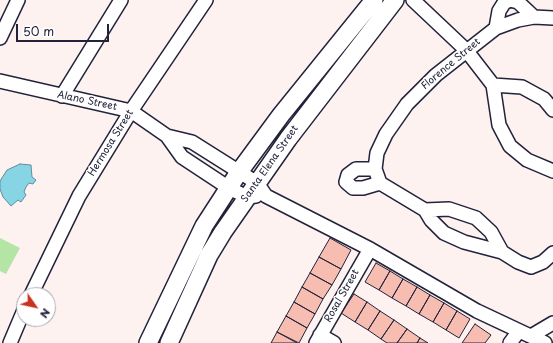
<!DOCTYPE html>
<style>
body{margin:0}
#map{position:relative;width:553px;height:343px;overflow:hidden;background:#fdf2ef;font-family:"Playpen Sans",sans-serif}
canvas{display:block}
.north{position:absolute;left:16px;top:287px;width:40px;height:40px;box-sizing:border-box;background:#fff;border:1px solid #a7a7b1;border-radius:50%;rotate:124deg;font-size:11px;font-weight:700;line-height:16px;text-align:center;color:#22223b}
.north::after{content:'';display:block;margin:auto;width:14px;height:18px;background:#c8321e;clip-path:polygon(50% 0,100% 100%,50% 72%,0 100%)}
.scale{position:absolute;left:16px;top:24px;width:93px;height:18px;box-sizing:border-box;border:2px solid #22223b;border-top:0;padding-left:5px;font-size:12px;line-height:14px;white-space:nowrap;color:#22223b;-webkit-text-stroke:3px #fff;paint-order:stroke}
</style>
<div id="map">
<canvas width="553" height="343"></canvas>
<div class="north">N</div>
<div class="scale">50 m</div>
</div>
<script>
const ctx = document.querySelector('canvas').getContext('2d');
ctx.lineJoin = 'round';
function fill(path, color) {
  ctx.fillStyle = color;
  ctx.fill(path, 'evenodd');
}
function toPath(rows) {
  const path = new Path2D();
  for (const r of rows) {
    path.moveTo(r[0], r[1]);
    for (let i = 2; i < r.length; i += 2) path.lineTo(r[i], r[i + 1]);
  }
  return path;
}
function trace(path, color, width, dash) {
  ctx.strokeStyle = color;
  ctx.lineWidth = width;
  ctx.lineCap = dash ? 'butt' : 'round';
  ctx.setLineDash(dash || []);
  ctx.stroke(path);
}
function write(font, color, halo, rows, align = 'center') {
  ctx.font = font + ' "Playpen Sans",sans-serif';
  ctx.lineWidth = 3;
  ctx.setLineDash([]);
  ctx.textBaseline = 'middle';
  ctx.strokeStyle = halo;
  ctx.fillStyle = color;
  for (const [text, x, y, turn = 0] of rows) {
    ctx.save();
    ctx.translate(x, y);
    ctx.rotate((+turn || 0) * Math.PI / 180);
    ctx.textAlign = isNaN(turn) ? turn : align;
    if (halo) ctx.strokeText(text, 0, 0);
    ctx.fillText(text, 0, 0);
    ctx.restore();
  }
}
fill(toPath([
 [0,238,20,248,6,274,0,271]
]), '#b4e5a5');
const water = toPath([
 [20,164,31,165,32,177,36,180,33,184,29,183,26,187,24,192,26,195,21,202,18,200,11,206,3,197,0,189,0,181,7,170,20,164]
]);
fill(water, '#87d5e4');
trace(water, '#5f8da0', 1);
const building = toPath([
 [330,238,351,250,341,269,319,257,330,238],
 [319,257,341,269,332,285,310,273,319,257],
 [376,263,390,271,379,290,365,282,376,263],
 [390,271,403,279,392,298,379,290,390,271],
 [310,273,332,285,323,299,302,287,310,273],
 [403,279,417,287,406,306,392,298,403,279],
 [302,287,323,299,315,314,294,302,302,287],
 [417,287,430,295,419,314,406,306,417,287],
 [354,294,367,302,355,322,341,313,354,294],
 [430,295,444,303,433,322,419,314,430,295],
 [294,302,315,314,307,328,286,316,294,302],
 [367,302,380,311,368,330,355,322,367,302],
 [444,303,457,311,446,330,433,322,444,303],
 [380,311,394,320,381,339,368,330,380,311],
 [457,311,470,319,459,338,446,330,457,311],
 [286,316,307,328,299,343,277,332,286,316],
 [394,320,407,329,397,343,387,343,381,339,394,320],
 [475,324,491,335,485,343,462,343,475,324],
 [407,329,420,338,417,343,397,343,407,329],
 [277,332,297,343,271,343,277,332],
 [420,338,428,343,417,343,420,338]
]);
fill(building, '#f7bdb1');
trace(building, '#22223b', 1);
const minor = toPath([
 [413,0,466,50,493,85,499,125,510,146,527,160,553,171],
 [553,18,534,17,518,20,496,28,436,75,407,104,386,134,377,153,375,169,380,183,425,210,449,209,476,218,491,232,502,252,518,262,531,267,543,262,553,253],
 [496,28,499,11,504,3,510,0,518,2,534,17],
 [0,38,18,0],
 [0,81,131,111,167,136,182,157,229,188,247,197,256,196],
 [493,85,522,87,544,99,553,110],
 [62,96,121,0],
 [167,136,192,142,257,183,266,196,370,249,477,311,545,343],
 [375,169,356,169,348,175,346,182,353,188,363,188,380,183],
 [425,210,431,220,444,233,464,242,502,252],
 [31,295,79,196,131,111,206,0],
 [320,335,334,343],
 [531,336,553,323],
 [10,343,24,310],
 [316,343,370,249],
 [510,343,519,331]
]);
const tertiary = toPath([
 [148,343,204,226,239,172,281,115,374,0],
 [169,343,209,255,223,232,288,139,395,0]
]);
trace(minor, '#22223b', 16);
trace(tertiary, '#22223b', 20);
trace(minor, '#fff', 13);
trace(tertiary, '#fff', 17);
write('10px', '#22223b', '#fff', [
 ["Florence Street",451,64,-40],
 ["Alano Street",87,101,12],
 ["Hermosa Street",111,143,-58],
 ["Santa Elena Street",270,164,-55],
 ["Rosal Street",342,296,-60]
]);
</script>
